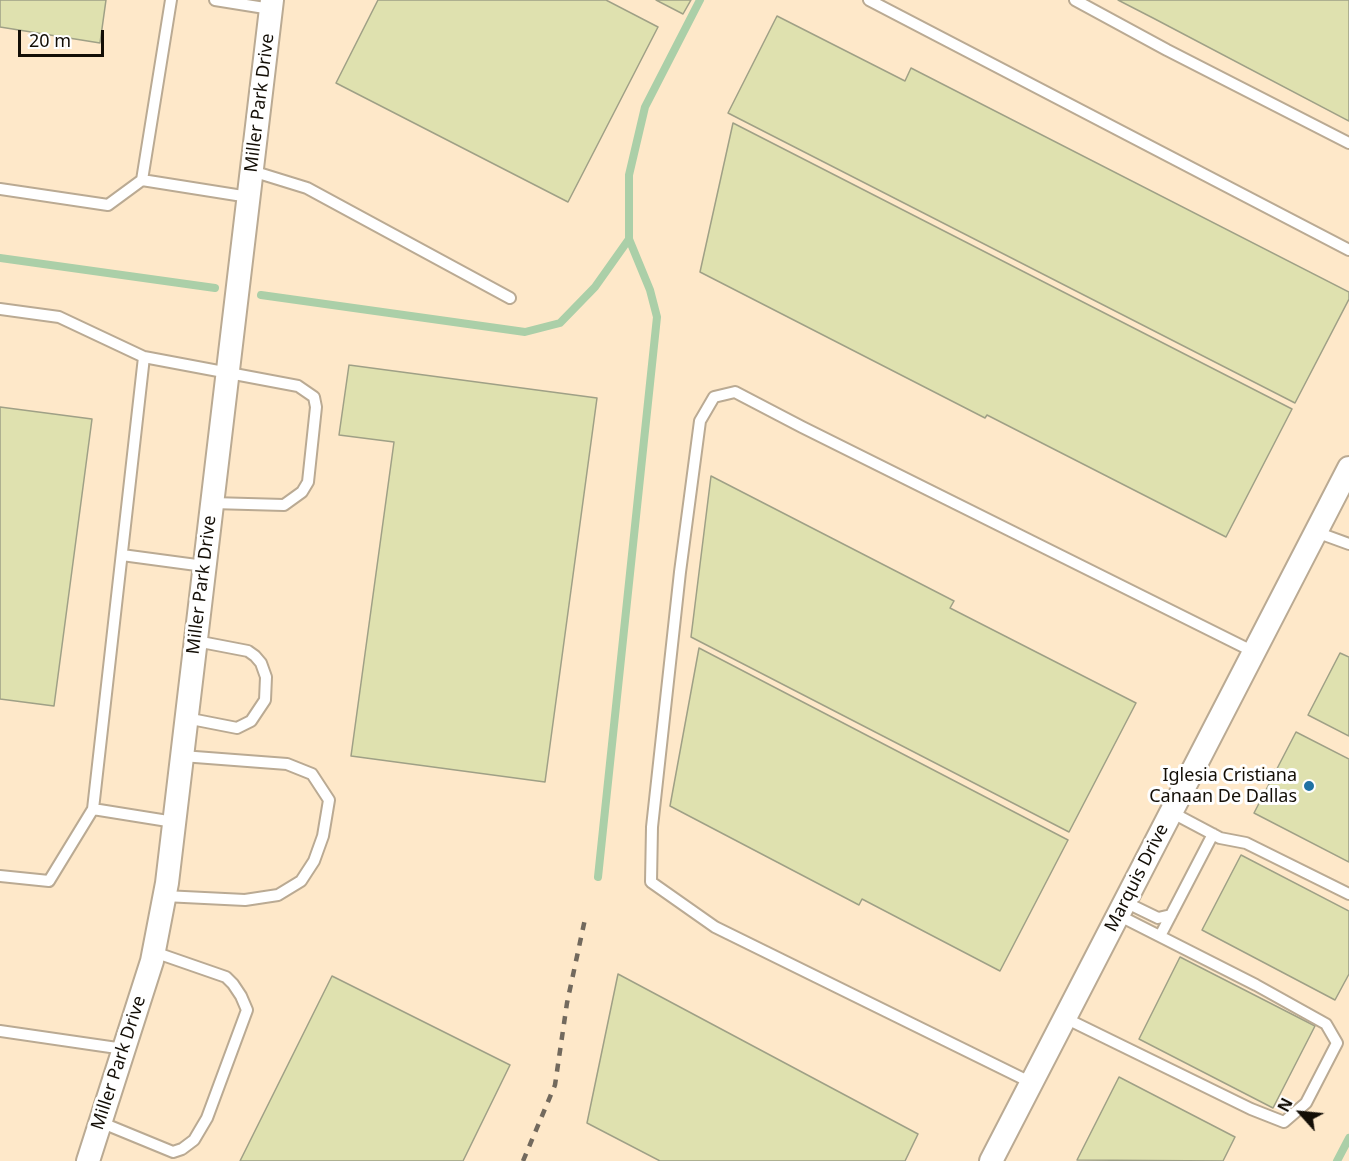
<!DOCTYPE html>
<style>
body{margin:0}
#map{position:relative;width:1349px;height:1161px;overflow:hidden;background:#fff1de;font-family:"Noto Sans",sans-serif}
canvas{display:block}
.north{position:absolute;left:1271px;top:1083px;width:60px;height:60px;-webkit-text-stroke:4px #fff;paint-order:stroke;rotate:297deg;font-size:16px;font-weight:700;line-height:24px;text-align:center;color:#130e06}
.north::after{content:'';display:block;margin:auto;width:21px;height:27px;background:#130e06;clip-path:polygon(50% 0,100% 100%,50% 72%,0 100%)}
.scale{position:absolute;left:18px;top:30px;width:86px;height:27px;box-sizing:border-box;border:3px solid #130e06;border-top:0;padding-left:8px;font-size:18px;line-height:21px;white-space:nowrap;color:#130e06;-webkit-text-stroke:4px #fff;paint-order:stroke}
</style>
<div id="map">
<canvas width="1349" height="1161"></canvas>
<div class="north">N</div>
<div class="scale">20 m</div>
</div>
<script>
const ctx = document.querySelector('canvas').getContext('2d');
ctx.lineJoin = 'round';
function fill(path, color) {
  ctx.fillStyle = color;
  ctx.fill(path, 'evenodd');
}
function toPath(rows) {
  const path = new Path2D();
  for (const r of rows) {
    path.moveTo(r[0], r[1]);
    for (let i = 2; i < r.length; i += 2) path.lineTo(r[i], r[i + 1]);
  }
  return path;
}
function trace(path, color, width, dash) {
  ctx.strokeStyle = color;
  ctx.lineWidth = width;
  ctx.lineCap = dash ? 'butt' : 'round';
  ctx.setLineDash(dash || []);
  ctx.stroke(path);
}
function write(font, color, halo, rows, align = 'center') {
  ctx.font = font + ' "Noto Sans",sans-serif';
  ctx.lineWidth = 6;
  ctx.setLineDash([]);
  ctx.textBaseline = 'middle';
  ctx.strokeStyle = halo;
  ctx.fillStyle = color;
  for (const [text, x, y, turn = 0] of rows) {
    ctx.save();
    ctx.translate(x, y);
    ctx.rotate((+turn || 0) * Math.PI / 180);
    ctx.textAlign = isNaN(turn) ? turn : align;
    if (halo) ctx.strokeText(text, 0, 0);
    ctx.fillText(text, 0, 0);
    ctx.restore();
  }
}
fill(toPath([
 [0,0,1349,0,1349,1161,0,1161]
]), '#fee8c9');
trace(toPath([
 [0,258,215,288],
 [261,295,525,332,560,323,595,287,629,239,629,175,645,107,700,0],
 [598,877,657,317,650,290,629,239],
 [1337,1161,1349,1138]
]), '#abcfa8', 8);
const building = toPath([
 [0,0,106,0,100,43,0,27,0,0],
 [378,0,606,0,658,27,568,202,336,83,378,0],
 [656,0,691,0,683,14,656,0],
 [1118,0,1349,0,1349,121,1153,18,1118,0],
 [777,16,905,81,911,68,1349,292,1349,299,1295,403,728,113,777,16],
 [733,123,1292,409,1226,537,987,415,985,418,700,272,733,123],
 [349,365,597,398,545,782,351,756,394,442,339,435,349,365],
 [0,407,92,419,54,706,0,699,0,407],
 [711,476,954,601,950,608,1136,703,1069,832,691,637,711,476],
 [699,648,1068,840,1000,971,862,899,859,905,670,806,699,648],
 [1340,653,1349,657,1349,736,1308,715,1340,653],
 [1296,732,1349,759,1349,862,1254,813,1296,732],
 [1241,855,1349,911,1349,974,1335,1000,1202,930,1241,855],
 [1180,957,1315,1026,1273,1108,1139,1039,1180,957],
 [618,974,918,1134,905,1161,660,1161,587,1123,618,974],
 [332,976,510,1065,463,1161,240,1161,332,976],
 [1119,1077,1235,1137,1223,1161,1077,1160,1119,1077]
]);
fill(building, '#dfe1af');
trace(building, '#9fa086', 1.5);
const service = toPath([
 [215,0,271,9],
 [869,0,1349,250],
 [1075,0,1167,50,1349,143],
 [252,171,307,188,510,298],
 [142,180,171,0],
 [0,189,108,205,142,180,249,197],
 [0,309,59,317,144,357],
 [1316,532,1349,544],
 [122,555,204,566],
 [186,718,237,728,251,721,265,700,266,677,261,663,255,656,248,651,196,641],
 [1171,812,1220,838,1246,843,1349,894],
 [174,822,93,809,144,357,298,386,314,397,316,407,308,482,302,492,284,505,212,503],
 [0,876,49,881,93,809],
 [164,896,245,900,278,895,301,881,314,861,323,836,329,800,312,774,287,764,182,756],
 [1125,902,1158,918,1171,915],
 [1160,936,1213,834],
 [1065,1018,1251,1109,1284,1122,1306,1103,1337,1043,1326,1024,1256,985,1118,915],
 [0,1031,124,1049],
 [1032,1083,715,927,651,882,652,827,680,572,700,421,714,397,735,392,802,427,1254,652],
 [100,1122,173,1152,182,1149,194,1140,207,1118,247,1010,241,996,233,984,226,977,154,952]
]);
const minor = toPath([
 [88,1161,152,961,167,883,272,0],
 [991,1161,1349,468]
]);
trace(service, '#baaa93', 14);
trace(minor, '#baaa93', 26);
trace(service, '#fff', 10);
trace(minor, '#fff', 22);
trace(toPath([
 [523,1161,555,1085,567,1003,585,919]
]), '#72695d', 4.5, [8, 8]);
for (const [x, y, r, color] of [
 [1309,786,6,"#2072a3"]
]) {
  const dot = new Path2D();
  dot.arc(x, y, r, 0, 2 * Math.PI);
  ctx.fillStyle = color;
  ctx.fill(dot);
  trace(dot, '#fff', 2);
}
write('18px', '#130e06', '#fff', [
 ["Miller Park Drive",260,103,-83],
 ["Miller Park Drive",202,585,-83],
 ["Marquis Drive",1137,878,-63],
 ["Miller Park Drive",119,1063,-72]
]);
write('18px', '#130e06', '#fff', [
 ["Iglesia Cristiana",1297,776],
 ["Canaan De Dallas",1297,797]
], 'right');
</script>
